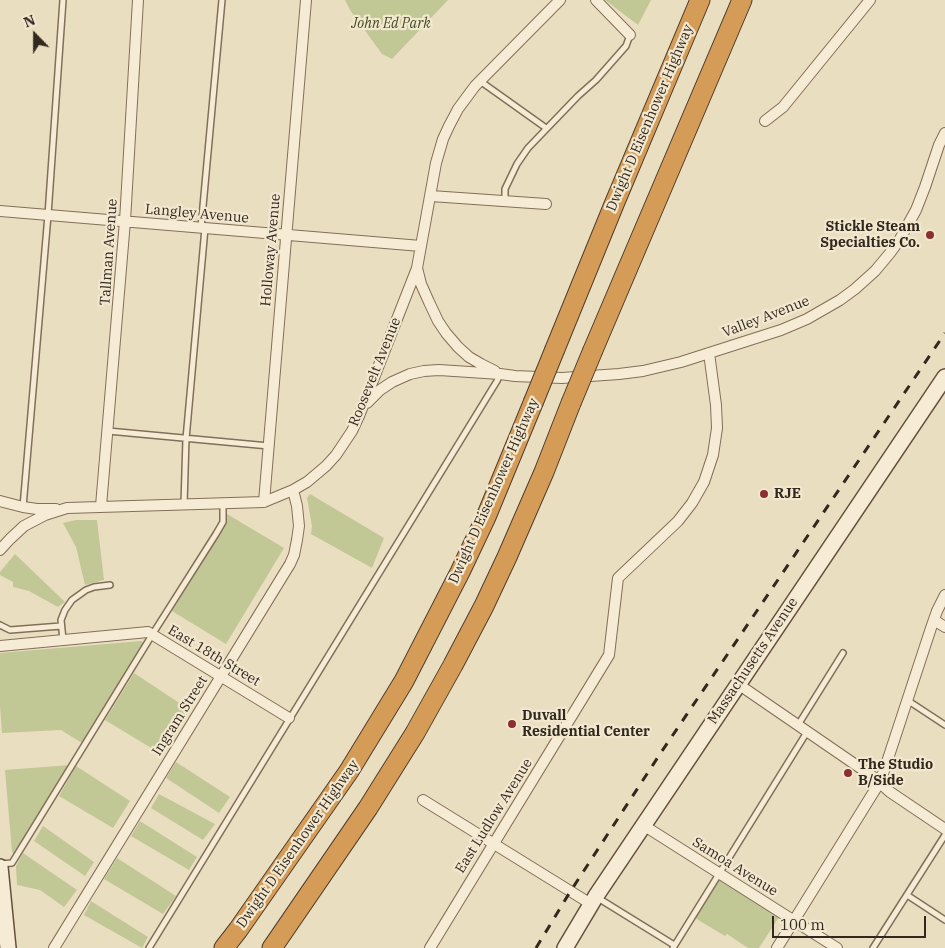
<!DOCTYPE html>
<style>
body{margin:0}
#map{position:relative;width:945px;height:948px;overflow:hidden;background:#eadec1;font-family:"IBM Plex Serif",serif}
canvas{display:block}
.north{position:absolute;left:10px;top:10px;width:50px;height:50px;-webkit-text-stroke:4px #f2e8d0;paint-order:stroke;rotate:338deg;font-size:14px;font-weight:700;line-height:20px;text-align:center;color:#33281d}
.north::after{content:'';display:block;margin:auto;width:18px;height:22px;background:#33281d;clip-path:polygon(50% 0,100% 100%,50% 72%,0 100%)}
.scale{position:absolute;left:772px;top:916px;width:154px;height:22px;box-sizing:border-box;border:2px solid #33281d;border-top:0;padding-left:6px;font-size:15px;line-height:18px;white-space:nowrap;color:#33281d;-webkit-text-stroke:4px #f2e8d0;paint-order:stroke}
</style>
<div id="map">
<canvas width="945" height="948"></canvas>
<div class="north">N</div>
<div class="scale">100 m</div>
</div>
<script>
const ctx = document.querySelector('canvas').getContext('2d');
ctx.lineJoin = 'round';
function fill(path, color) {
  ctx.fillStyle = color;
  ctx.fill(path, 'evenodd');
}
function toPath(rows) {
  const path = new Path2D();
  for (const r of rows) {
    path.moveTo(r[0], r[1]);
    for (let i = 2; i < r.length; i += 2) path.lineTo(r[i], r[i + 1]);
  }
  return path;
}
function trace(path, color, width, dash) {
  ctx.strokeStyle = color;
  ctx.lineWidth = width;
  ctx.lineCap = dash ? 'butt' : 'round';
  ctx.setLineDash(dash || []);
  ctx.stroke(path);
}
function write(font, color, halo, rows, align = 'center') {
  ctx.font = font + ' "IBM Plex Serif",serif';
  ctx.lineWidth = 4.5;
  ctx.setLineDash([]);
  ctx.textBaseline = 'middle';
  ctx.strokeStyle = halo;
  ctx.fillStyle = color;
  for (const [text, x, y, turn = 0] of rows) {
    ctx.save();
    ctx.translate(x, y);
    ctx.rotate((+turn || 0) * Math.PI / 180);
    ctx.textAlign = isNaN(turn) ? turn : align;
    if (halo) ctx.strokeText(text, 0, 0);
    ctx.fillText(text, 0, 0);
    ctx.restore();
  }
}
fill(toPath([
 [345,0,448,0,392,59,382,54,350,10],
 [605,0,651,0,638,25],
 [310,494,384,538,372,568,311,534,312,526,307,498],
 [227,514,284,548,226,644,172,611,227,522],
 [76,520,97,520,104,580,85,585,76,547,63,523],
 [15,554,65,602,58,607,29,591,13,587,13,582,0,575,0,572],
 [141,641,144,643,82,743,61,730,2,733,0,706,0,653],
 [134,673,190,710,161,754,105,720],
 [176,762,230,797,219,813,166,778],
 [70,765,14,854,12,852,5,770],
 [76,766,130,801,113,828,59,796],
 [159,794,215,824,203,840,151,808],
 [140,821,197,857,189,870,131,836],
 [43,826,94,862,85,876,34,841],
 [23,853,77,890,64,907,40,890,17,885,16,866],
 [117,858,176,896,163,914,104,879],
 [721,880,779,917,759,948,748,948,727,934,725,936,695,918,719,881],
 [91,901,148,937,142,948,84,915]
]), '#c2c796');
const lane = toPath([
 [480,81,546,128],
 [505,201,505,189,517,164,528,148,578,96,596,80,626,46,630,35],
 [201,228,222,0],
 [108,431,269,446],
 [184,504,186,439,205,228],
 [23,507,48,215,63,0],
 [0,625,10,630,61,626],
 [63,640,61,620,65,610,72,600,86,590,94,587,110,585],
 [907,700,945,725],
 [798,725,843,653],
 [0,864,12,863,152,635,216,534,223,522,223,503],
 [907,895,945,920],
 [598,898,674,945],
 [149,948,497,381,500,374],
 [673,948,807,732],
 [873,948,945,835]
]);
const street = toPath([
 [596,0,630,35],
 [765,121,783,107,870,0],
 [431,196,546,204],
 [0,211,421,246],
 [417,268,421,284,429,302,438,321,446,333,458,347,469,357,481,364,495,371],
 [367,403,380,390,392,382,410,374,424,371,439,370,500,374,515,376,562,378,619,374,643,371,681,362,781,330,807,319,840,300,855,289,875,271,890,253,900,239,916,210,925,187,939,145,945,133],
 [0,501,23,507,37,509,56,509],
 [264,502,306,0],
 [101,506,125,221,138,0],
 [0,550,10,539,24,526,45,515,67,508,264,502,293,490,307,482,326,466,336,455,352,431,359,416,417,268,436,163,443,139,449,126,458,109,475,86,560,0],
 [934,620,945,627],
 [0,646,148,632,289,718],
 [738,684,872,776,890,792,945,829],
 [423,800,591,904],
 [643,825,837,948],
 [54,948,290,564,294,555,297,540,299,526,297,506,293,490],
 [430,948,609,655,618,578,678,521,692,503,704,482,713,455,717,428,716,405,709,353],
 [777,948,878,785,884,771,931,628,937,611,945,595]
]);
const secondary = toPath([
 [0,867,8,948],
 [565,948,596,896,945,377]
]);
const highway = toPath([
 [555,349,615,202,700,0],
 [593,350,742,0],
 [224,948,238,930,349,771,404,681,460,572,486,517,533,403],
 [272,948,368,808,415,733,453,665,484,606,507,557,544,472,571,403]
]);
trace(lane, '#826f5a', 8);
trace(street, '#826f5a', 12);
trace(secondary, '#64513d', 18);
trace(highway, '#503e2e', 21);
trace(lane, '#f6ebd4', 5);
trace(street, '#f6ebd4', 10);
trace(secondary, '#f6ebd4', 15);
trace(highway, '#d59c57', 19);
trace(toPath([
 [536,948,570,892,660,754,945,333]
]), '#33281d', 3, [9, 9]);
const highwayBridge = toPath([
 [533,403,555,349],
 [571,403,593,350]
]);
trace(highwayBridge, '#503e2e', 21, []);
trace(highwayBridge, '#d59c57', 19);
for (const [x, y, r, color] of [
 [930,235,5,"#8d2e30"],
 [764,494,5,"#8d2e30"],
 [512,724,5,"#8d2e30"],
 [848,773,5,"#8d2e30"]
]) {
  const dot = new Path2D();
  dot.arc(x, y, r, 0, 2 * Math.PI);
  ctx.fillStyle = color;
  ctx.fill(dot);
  trace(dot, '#f2e8d0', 2);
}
write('italic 14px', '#444e25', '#f2e8d0', [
 ["John Ed Park",391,24]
]);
write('14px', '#33281d', '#f2e8d0', [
 ["Dwight D Eisenhower Highway",650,118,-67],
 ["Langley Avenue",197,214,5],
 ["Holloway Avenue",271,250,-85],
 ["Tallman Avenue",109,252,-86],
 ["Valley Avenue",766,317,-21],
 ["Roosevelt Avenue",375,372,-68],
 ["Dwight D Eisenhower Highway",494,491,-66],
 ["East 18th Street",214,656,31],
 ["Massachusetts Avenue",753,661,-56],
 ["Ingram Street",180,716,-58],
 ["East Ludlow Avenue",494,816,-58],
 ["Dwight D Eisenhower Highway",298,844,-55],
 ["Samoa Avenue",735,867,32]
]);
write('bold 14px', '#33281d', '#f2e8d0', [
 ["Stickle Steam",920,227,"right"],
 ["Specialties Co.",920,243,"right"],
 ["RJE",774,494],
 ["Duvall",522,716],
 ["Residential Center",522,732],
 ["The Studio",858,765],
 ["B/Side",858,781]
], 'left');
</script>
